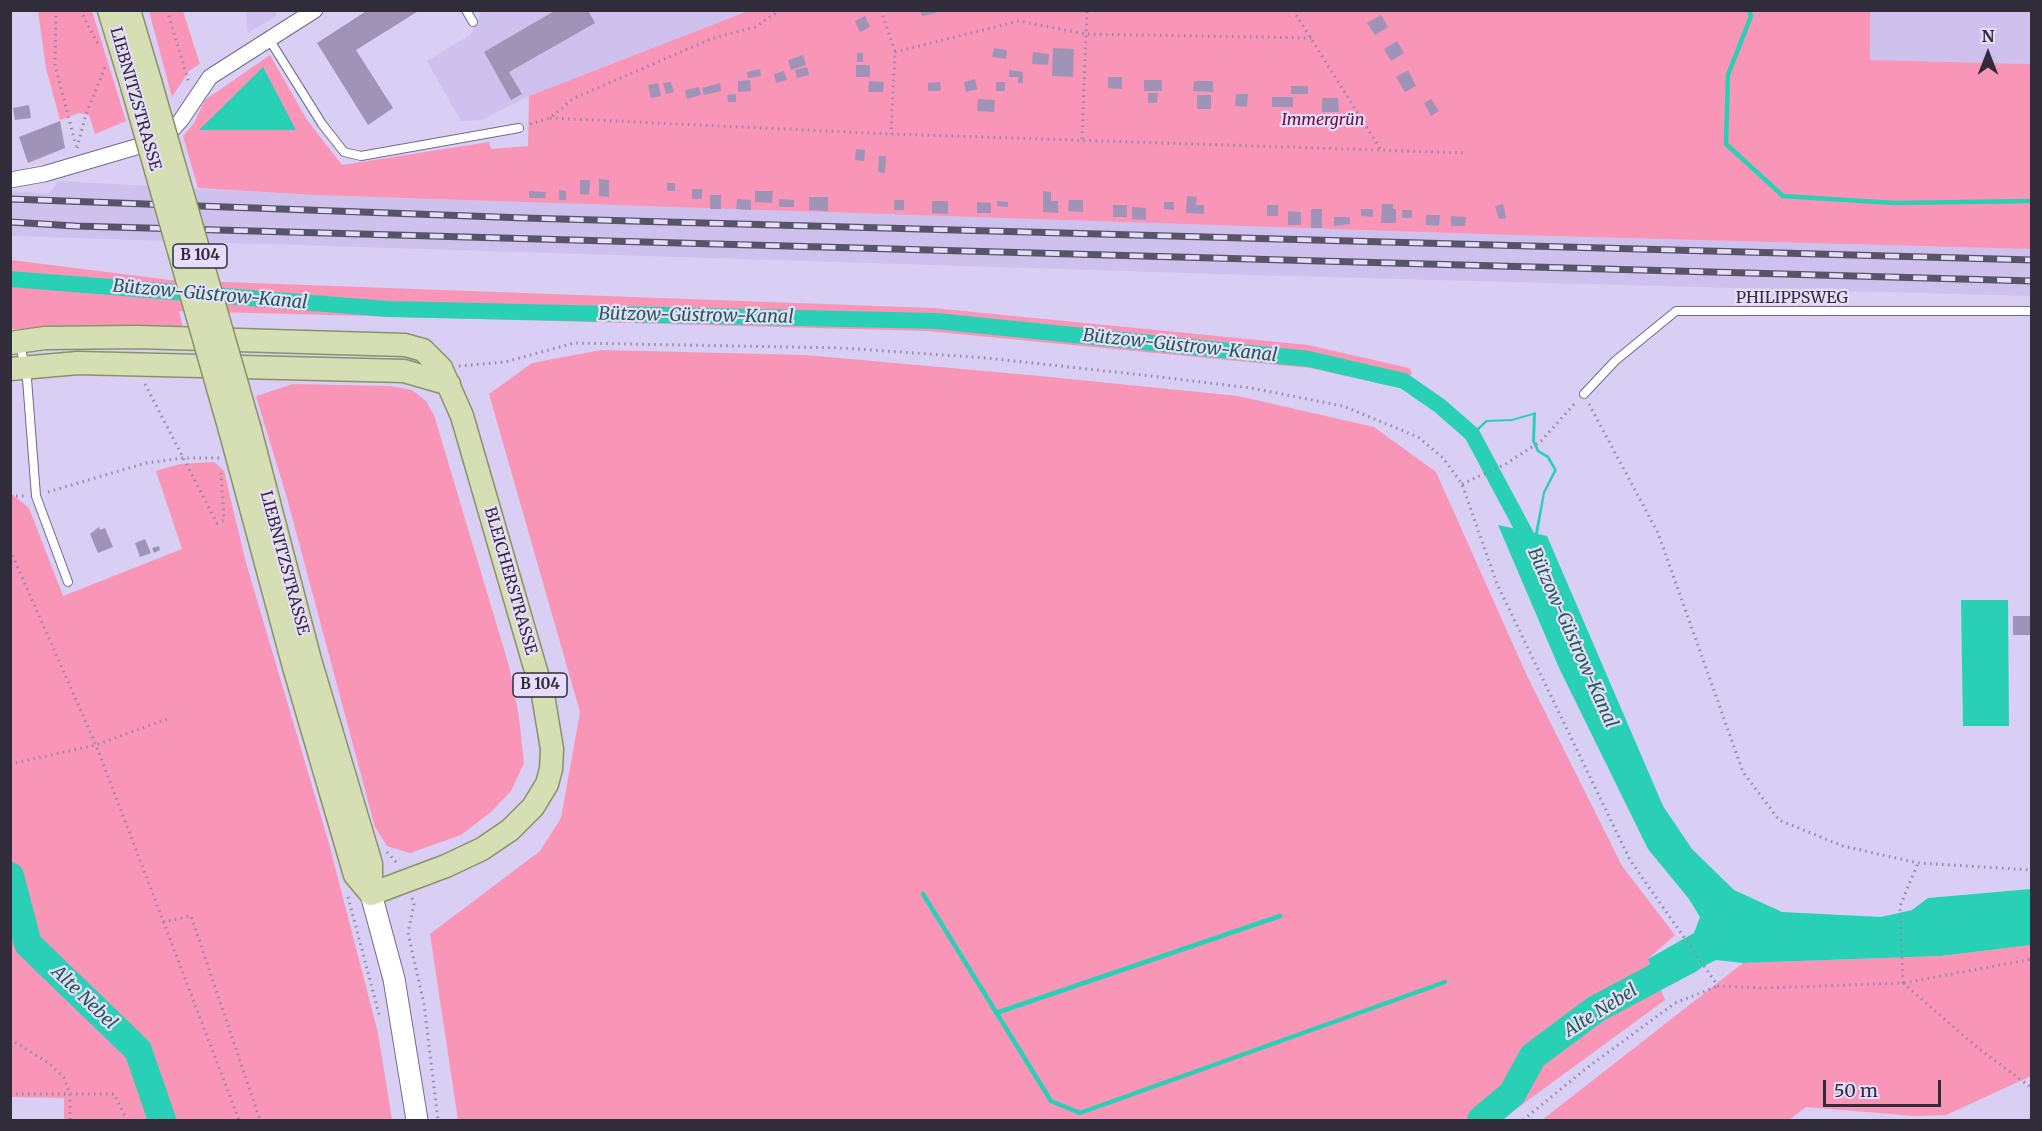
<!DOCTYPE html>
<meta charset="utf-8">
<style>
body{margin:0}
#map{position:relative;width:2042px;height:1131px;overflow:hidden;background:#d9cef4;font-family:Merriweather,serif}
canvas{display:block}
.frame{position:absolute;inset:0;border:12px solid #302c3a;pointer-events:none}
.north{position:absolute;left:1958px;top:24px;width:60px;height:60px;-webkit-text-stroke:4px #e5ddfb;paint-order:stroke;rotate:0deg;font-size:16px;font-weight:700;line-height:24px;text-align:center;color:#302c3a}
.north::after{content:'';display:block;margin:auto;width:21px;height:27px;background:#302c3a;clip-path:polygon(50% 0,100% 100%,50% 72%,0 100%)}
.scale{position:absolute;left:1823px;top:1080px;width:118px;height:27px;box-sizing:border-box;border:3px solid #302c3a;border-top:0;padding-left:8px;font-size:18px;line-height:21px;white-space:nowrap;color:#302c3a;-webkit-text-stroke:4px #e5ddfb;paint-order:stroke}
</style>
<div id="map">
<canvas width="2042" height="1131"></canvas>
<div class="frame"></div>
<div class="north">N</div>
<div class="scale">50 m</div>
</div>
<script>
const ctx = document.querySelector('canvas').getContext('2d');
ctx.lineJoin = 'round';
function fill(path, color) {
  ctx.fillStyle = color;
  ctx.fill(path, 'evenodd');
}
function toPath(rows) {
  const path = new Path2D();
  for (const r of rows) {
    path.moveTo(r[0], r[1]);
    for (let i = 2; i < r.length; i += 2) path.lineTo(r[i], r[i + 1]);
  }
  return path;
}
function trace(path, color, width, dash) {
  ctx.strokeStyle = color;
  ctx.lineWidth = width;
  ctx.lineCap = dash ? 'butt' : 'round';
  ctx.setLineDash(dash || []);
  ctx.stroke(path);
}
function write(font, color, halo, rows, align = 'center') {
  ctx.font = font + ' Merriweather,serif';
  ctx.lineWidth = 4.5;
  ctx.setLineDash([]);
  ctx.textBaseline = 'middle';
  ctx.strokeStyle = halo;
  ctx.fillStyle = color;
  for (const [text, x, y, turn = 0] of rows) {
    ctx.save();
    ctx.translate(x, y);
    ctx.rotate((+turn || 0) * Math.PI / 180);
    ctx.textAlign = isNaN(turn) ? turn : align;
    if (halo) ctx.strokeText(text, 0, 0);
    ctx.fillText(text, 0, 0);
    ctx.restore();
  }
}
fill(toPath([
 [246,11,246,10,276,11,276,16,248,33],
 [478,11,748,11,529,96,482,120,461,121,427,61,470,35,481,13],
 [1870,11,2031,11,2031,64,1870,60],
 [58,181,314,195,1513,235,2031,249,2032,296,1252,275,11,236,11,191,49,194]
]), '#cec1ed');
fill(toPath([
 [38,11,92,11,126,121,95,134,89,115,79,113,60,120,46,68],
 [149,11,183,11,200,64,189,71,172,97],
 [748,11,1870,11,1870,60,2031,64,2031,249,1513,235,314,195,198,188,183,136,194,123,205,100,270,55,307,120,342,165,489,142,491,149,528,146,529,96],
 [11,260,170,280,933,308,1308,345,1409,368,1412,373,1400,388,1310,368,927,331,179,311,183,328,11,329],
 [601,350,805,355,1040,376,1238,396,1374,427,1436,472,1528,678,1622,866,1675,935,1648,959,1665,1000,1501,1120,458,1120,430,934,540,851,561,818,580,712,489,394,532,363],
 [293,384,390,386,412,390,426,401,434,415,509,666,519,717,524,763,511,791,491,812,461,835,410,853,387,846,375,827,287,498,256,396],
 [214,462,224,471,246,563,328,840,378,1033,392,1120,64,1120,64,1098,11,1097,11,493,29,508,63,596,182,549,156,471,180,464],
 [2031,945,2031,1076,1946,1115,1915,1116,1806,1107,1789,1120,1542,1120,1743,963,1941,956]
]), '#f995b7');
fill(toPath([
 [263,67,296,130,199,130],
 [1536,412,1535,441,1539,450,1549,456,1557,470,1545,493,1538,534,1547,536,1663,806,1692,849,1734,890,1782,912,1881,917,1912,910,1928,898,2031,889,2031,945,1941,956,1743,963,1716,960,1660,988,1648,959,1694,933,1700,917,1689,899,1648,849,1560,670,1498,525,1535,533,1543,492,1554,470,1547,458,1537,452,1532,441,1533,415,1512,421,1487,422,1473,436,1471,434,1486,420,1512,419],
 [1961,600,2008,600,2009,726,1963,726]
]), '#2ad0b5');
trace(toPath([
 [1749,10,1751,16,1728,75,1726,144,1783,196,1894,203,2032,201],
 [923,894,1051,1101,1080,1113,1445,982],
 [996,1013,1280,916]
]), '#2ad0b5', 4.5);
trace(toPath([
 [10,279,388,309,936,321,1309,359,1404,381,1440,406,1472,434,1533,548]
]), '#2ad0b5', 16);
trace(toPath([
 [10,876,28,944,138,1050,162,1120],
 [1481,1120,1512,1094,1533,1056,1596,1009,1690,959]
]), '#2ad0b5', 28);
fill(toPath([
 [368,10,420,10,356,50,393,108,368,125,317,43],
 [556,10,588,10,595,23,509,72,522,94,511,100,484,52],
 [920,10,935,10,936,13,922,16],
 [1381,15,1388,27,1375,35,1367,23],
 [865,16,870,27,860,32,855,21],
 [1397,41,1404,53,1391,61,1384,49],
 [994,48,1007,50,1006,59,992,57],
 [1053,48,1074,49,1073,77,1052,76],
 [1033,52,1049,54,1048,65,1032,64],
 [857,53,863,53,863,62,857,62],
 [803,55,806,65,791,70,788,60],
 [856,65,870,65,870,77,856,77],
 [807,67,809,75,797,78,795,70],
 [760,69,761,76,748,78,747,72],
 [1009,70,1023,72,1023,83,1018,83,1018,77,1009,77],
 [1408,70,1416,86,1405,92,1396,77],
 [784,71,787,80,776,83,774,74],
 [1108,77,1122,77,1122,89,1108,88],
 [975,79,977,89,966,92,964,82],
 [750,80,751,91,738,92,738,81],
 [1144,80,1162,80,1162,91,1144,91],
 [869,81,884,82,883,92,868,92],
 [1194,81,1213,81,1213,92,1193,91],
 [671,82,674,92,666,94,663,83],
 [940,82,941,91,928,91,928,83],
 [996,82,1005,82,1005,91,996,91],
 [658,83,661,96,651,98,648,85],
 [720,83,721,91,704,95,702,88],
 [1291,86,1308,86,1308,94,1291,94],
 [699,87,701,95,687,99,685,90],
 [1148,93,1158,93,1157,103,1148,103],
 [736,94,736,102,728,102,727,95],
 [1236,94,1248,94,1247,107,1235,106],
 [1197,95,1211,95,1211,109,1197,109],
 [1272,97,1293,97,1293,107,1272,107],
 [1322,98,1338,98,1339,112,1322,112],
 [978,99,995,100,994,112,977,111],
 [1431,99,1439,111,1431,116,1424,103],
 [29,105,31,118,15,120,13,108],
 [60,121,65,148,28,163,19,137],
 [856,149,865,150,864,161,855,160],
 [879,156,886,156,885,173,878,172],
 [599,179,609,180,609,197,599,196],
 [580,180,590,180,589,195,580,194],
 [667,183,675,183,675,191,667,191],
 [692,189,702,189,702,199,692,199],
 [559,190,566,191,566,200,559,200],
 [529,191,546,192,545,198,529,198],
 [755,191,773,191,772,203,755,202],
 [1043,191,1051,192,1051,201,1058,201,1058,213,1043,212],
 [710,195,721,195,721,209,710,209],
 [1187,196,1197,197,1196,205,1204,205,1204,214,1186,213],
 [809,197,828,197,828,211,809,210],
 [737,199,751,200,751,210,736,209],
 [779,199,794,200,794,207,779,207],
 [894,200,904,200,904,210,894,210],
 [1069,200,1083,200,1083,212,1068,211],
 [932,201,948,201,948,214,932,213],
 [997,201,1008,202,1008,207,997,206],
 [977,202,991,203,991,213,977,213],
 [1164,202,1174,202,1174,210,1164,209],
 [1382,204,1393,204,1393,209,1396,209,1396,223,1381,223],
 [1503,204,1506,218,1499,219,1495,206],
 [1113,205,1127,205,1127,217,1113,217],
 [1267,205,1278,205,1278,216,1267,216],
 [1132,207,1146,208,1146,220,1132,219],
 [1311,209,1322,209,1322,228,1311,228],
 [1361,209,1373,209,1373,217,1361,216],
 [1402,210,1412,210,1412,218,1402,218],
 [1288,211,1301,212,1301,225,1288,225],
 [1426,215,1440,215,1439,226,1426,225],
 [1451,216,1466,217,1465,226,1451,226],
 [1334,217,1350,217,1350,224,1334,226],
 [99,527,100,530,105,528,113,547,98,553,90,534],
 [145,539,151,553,140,557,135,543],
 [159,546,160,550,154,553,152,548],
 [2013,616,2032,616,2032,635,2013,635]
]), '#9f94b8');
const lane = toPath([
 [466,10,473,22],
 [269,39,322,124,344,152,361,156,519,128],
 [20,343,27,379,36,496,68,582],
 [1584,394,1615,361,1676,311,2032,311]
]);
const street = toPath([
 [10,180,44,174,153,142,171,131,181,120,210,77,315,10]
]);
const secondary = toPath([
 [371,894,394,979,417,1120]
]);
const primary = toPath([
 [109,10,132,86],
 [129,10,150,81],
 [10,343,45,338,137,337,405,345,423,350,441,368,462,416,543,695,552,749,551,769,547,784,533,807,510,830,482,849,446,866,371,894],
 [10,369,78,363,404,371,449,384],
 [230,430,294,667,355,875,371,894],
 [250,430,310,660,371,864,371,894]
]);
trace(lane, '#73698a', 10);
trace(street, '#73698a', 17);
trace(secondary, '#73698a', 23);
trace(primary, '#8a9368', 25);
trace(toPath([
 [56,10,55,65,76,146],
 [80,10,98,44],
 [167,10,189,83],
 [881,10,895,52,891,134],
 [1293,10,1381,150],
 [895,52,1019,21,1086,34,1312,38],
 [550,118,891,134,1467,153],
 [530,124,550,118,574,98,711,39,755,27,780,10],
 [1082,139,1087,10],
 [77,148,86,114,106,65],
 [459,366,505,362,574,343,843,348,987,358,1143,375,1251,388,1343,406,1418,437,1443,458,1462,484,1497,584,1630,860,1718,986,1767,988,1903,983,1900,906,1918,863],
 [145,384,217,523,224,520,221,473],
 [1589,404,1658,533,1743,772,1779,820,1843,846,1918,863,2032,870],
 [1462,484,1504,465,1541,441,1577,401],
 [48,492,146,463,183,458,220,458],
 [10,496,27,496],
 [10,550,96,745,239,1120],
 [10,764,96,745,167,719],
 [387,852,398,864],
 [348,897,380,1018],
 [412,898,414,904,408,933,424,1004,438,1120],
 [163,922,191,916,260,1120],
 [1903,983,1978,1048,2032,1088],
 [1904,983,2032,959],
 [10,1039,50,1064,64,1078,70,1094,70,1120],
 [10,1094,114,1094,127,1120],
 [1523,1120,1588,1067,1675,1003,1718,986]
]), '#9189a5', 3, [1.5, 4.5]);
trace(lane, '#fff', 8);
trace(street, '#fff', 15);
trace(secondary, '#fff', 21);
trace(primary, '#d6dfb3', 22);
const rail = toPath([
 [10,199,524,218,2032,260],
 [10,222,75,226,2032,281]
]);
trace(rail, '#585366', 7);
trace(rail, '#e5ddfb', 4.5, [14]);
const primaryBridge = toPath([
 [150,81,250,430],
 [132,86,230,430]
]);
trace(primaryBridge, '#8a9368', 25, []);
trace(primaryBridge, '#d6dfb3', 22);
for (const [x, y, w] of [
 [200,256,54],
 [540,685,54]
]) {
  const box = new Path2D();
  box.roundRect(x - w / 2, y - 12, w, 24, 4.5);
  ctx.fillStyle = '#e5ddfb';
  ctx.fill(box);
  trace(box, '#302c3a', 1.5);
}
write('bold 15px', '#302c3a', null, [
 ["B 104",200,256],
 ["B 104",540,685]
]);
write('16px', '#302c3a', '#e5ddfb', [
 ["LIEBNITZSTRASSE",135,99,74],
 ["PHILIPPSWEG",1792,298],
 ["LIEBNITZSTRASSE",284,563,75],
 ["BLEICHERSTRASSE",510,581,74]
]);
write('italic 16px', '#6b0c39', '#e5ddfb', [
 ["Immergrün",1323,120]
]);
write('italic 18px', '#1e5c50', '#e5ddfb', [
 ["Bützow-Güstrow-Kanal",210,295,5],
 ["Bützow-Güstrow-Kanal",696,316,1],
 ["Bützow-Güstrow-Kanal",1180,346,6],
 ["Bützow-Güstrow-Kanal",1572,638,66],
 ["Alte Nebel",84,998,44],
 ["Alte Nebel",1601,1011,-32]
]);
</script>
